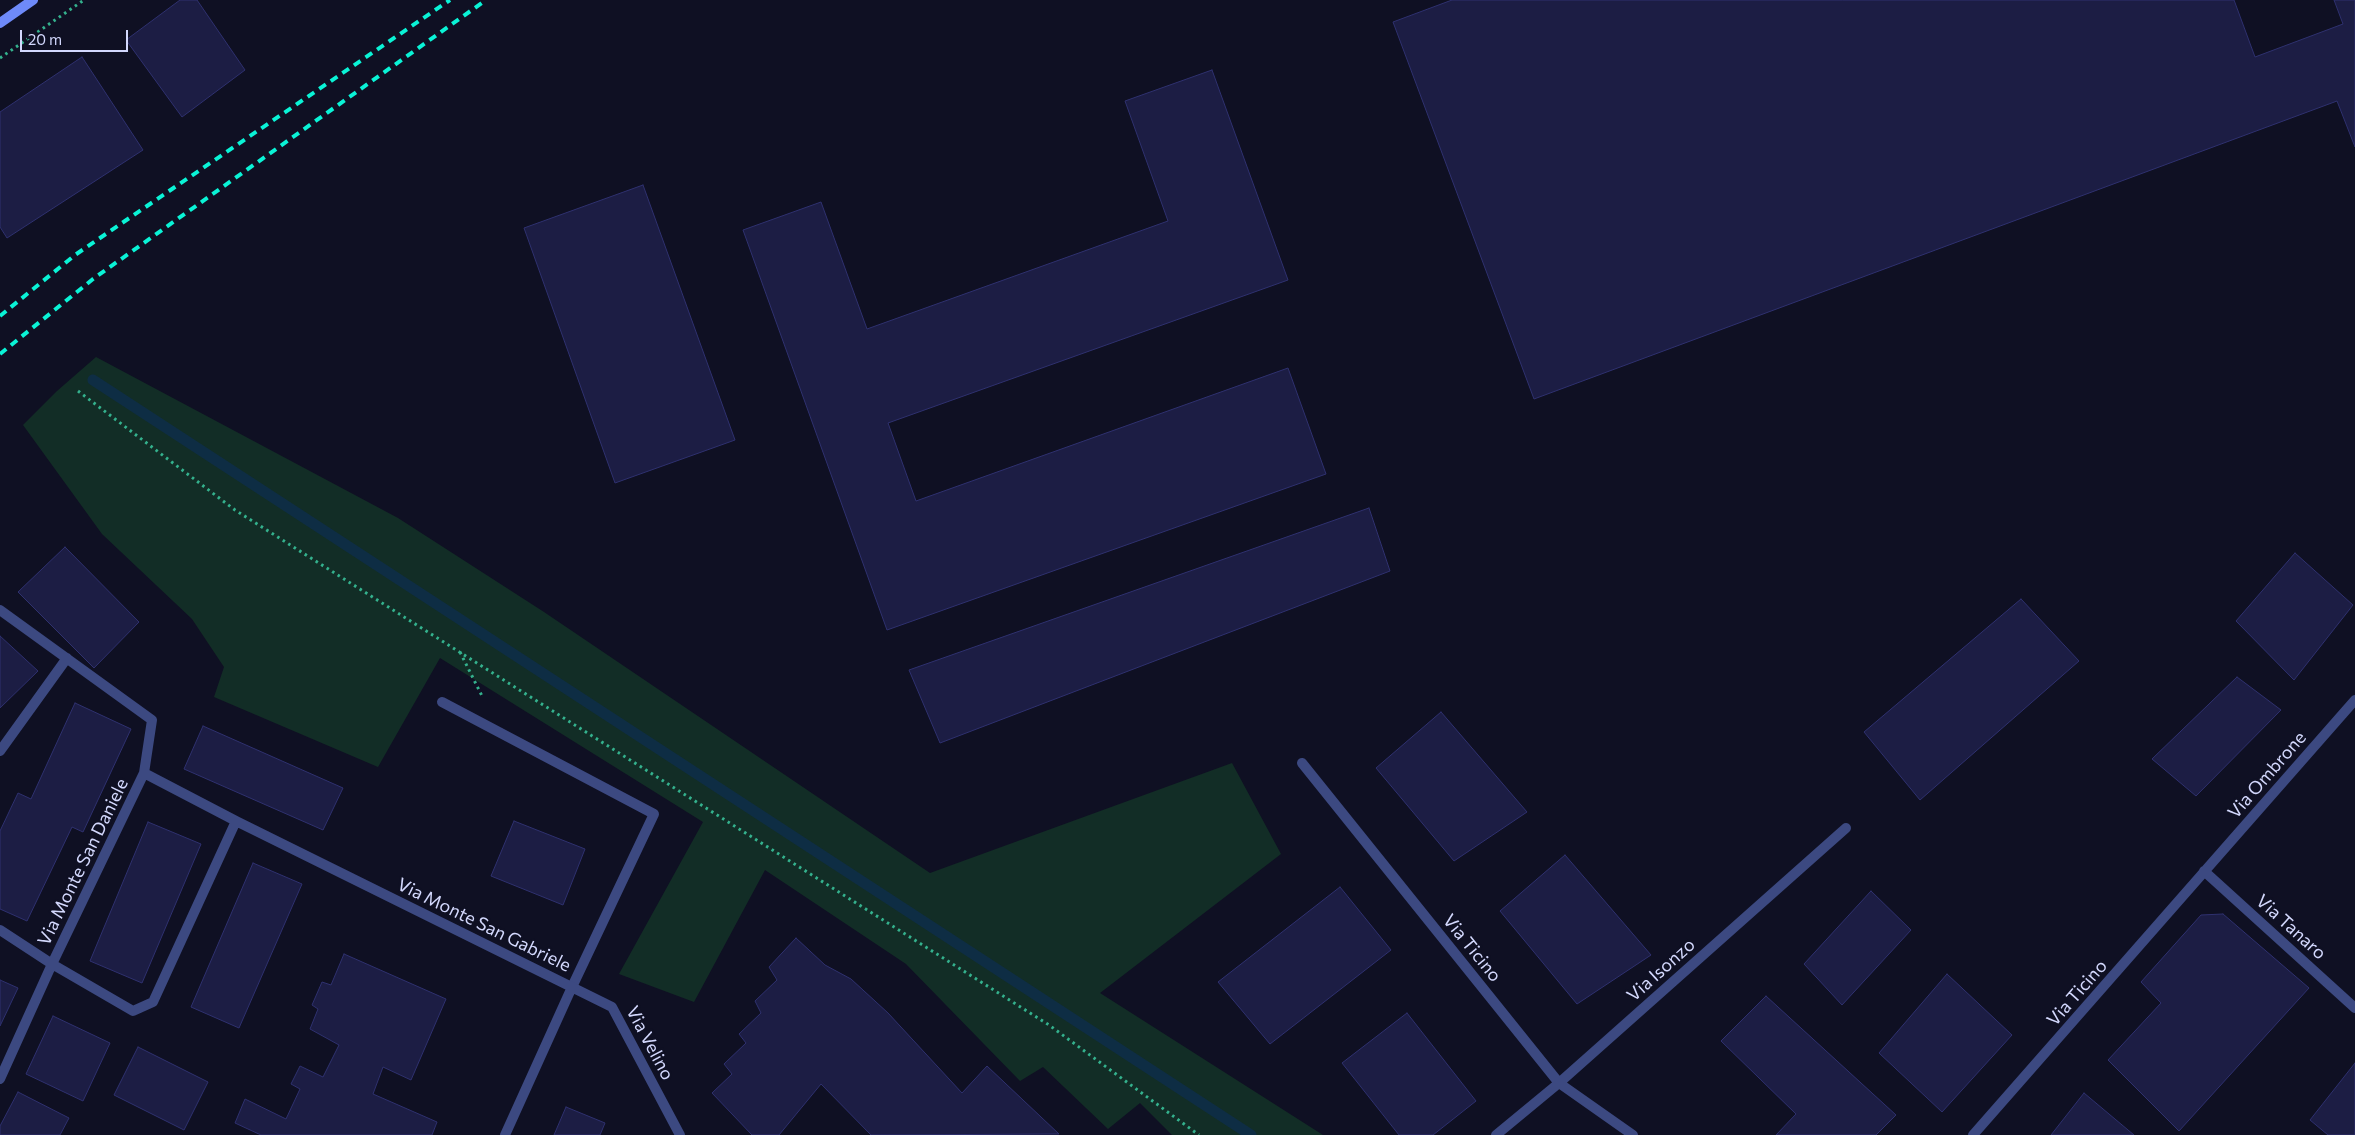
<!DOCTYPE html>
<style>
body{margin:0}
#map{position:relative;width:2355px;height:1135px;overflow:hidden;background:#0f1023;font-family:Commissioner,sans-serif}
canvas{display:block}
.scale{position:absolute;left:20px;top:30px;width:108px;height:22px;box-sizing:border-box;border:2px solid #d3d8fd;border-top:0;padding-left:6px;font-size:15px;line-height:18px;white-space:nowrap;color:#d3d8fd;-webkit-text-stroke:4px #0f1023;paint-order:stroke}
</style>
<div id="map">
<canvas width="2355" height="1135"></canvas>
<div class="scale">20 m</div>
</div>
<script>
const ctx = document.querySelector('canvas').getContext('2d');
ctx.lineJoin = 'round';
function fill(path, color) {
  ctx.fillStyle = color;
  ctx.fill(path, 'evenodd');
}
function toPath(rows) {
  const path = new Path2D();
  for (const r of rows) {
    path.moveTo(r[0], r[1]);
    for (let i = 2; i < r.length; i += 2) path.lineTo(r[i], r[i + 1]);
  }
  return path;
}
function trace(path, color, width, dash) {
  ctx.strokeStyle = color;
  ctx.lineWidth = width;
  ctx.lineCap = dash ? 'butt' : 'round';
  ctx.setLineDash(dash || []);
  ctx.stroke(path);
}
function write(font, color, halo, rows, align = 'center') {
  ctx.font = font + ' Commissioner,sans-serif';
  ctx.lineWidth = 4.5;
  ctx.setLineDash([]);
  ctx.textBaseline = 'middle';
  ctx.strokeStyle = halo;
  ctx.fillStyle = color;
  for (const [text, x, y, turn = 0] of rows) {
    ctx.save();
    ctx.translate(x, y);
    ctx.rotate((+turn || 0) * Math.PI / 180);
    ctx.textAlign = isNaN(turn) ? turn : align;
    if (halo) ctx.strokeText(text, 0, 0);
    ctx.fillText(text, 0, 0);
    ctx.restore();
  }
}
fill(toPath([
 [96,357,398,518,544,612,930,873,1232,763,1281,854,1100,993,1323,1135,1172,1135,1140,1103,1108,1129,1043,1067,1020,1081,906,964,765,870,694,1002,619,974,703,822,440,658,378,767,214,697,224,667,192,619,102,534,23,425,57,391]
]), '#122d26');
trace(toPath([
 [93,380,1251,1135]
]), '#0e2d44', 11);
const building = toPath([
 [180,0,197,0,245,70,182,117,126,40,180,0],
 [1452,0,2234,0,2255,57,2343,24,2334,0,2355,0,2355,147,2337,101,1534,399,1393,22,1452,0],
 [82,57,143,150,7,238,0,227,0,112,82,57],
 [1212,70,1288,280,888,423,916,501,1288,368,1326,474,887,630,743,230,821,202,867,329,1168,221,1125,101,1212,70],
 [643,185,735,440,615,483,524,228,643,185],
 [1369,508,1390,571,940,743,909,670,1369,508],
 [65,547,139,622,94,668,18,592,65,547],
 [2295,553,2353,605,2294,680,2236,621,2295,553],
 [2021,599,2079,661,1920,800,1864,732,2021,599],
 [0,636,38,671,0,708,0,636],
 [2237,677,2281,710,2196,796,2152,759,2237,677],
 [75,703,131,729,83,832,72,827,27,921,0,909,0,831,18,793,31,799,75,703],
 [1441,712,1527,812,1454,861,1376,768,1441,712],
 [203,726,343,788,323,830,184,769,203,726],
 [514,821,585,849,563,905,491,876,514,821],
 [148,822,201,844,142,983,90,961,148,822],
 [1565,855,1651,955,1577,1004,1500,911,1565,855],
 [253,863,302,884,239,1028,191,1007,253,863],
 [1340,887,1391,950,1270,1044,1218,982,1340,887],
 [1871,891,1911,930,1842,1005,1804,964,1871,891],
 [2223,914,2309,988,2179,1131,2108,1060,2161,1003,2141,982,2201,915,2223,914],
 [796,938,825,965,851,979,888,1013,962,1093,987,1066,1059,1134,871,1135,821,1084,779,1135,752,1135,712,1093,732,1074,724,1064,746,1043,739,1034,761,1013,755,1001,777,980,769,967,796,938],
 [344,954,446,999,411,1080,383,1067,373,1094,437,1122,432,1135,261,1135,235,1123,245,1099,286,1119,300,1089,291,1084,300,1066,323,1077,339,1045,310,1029,318,1009,312,1005,322,982,331,985,344,954],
 [1947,974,2012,1035,1942,1112,1879,1053,1947,974],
 [0,980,18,988,0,1026,0,980],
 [1766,996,1896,1115,1876,1135,1776,1135,1796,1114,1721,1041,1766,996],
 [1407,1013,1476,1101,1433,1135,1399,1135,1342,1063,1407,1013],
 [53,1016,110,1043,83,1101,26,1074,53,1016],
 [138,1047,208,1082,184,1130,114,1095,138,1047],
 [2355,1063,2355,1135,2328,1135,2310,1120,2355,1063],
 [18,1092,69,1118,60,1135,0,1135,0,1126,18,1092],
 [2084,1093,2134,1135,2051,1135,2084,1093],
 [566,1107,605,1123,600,1135,554,1135,566,1107]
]);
fill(building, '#1c1d44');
trace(building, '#2f316f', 1);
trace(toPath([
 [0,58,84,0],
 [78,391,235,510,1049,1025,1199,1135],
 [460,652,482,696]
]), '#34b18d', 3, [2.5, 4]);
trace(toPath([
 [442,702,654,814,572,987]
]), '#3c4981', 10);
trace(toPath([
 [0,610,152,720,144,773],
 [0,751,67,658],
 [1302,763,1559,1083,1633,1135],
 [236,821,612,1007,680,1135],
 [2204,871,2355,1008],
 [0,930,52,964,133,1011,153,1002,236,821,144,773,52,964,0,1079],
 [505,1135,572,987],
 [1496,1135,1559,1083,1846,828],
 [1973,1135,2355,700]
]), '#3c4981', 10);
trace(toPath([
 [0,23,33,0]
]), '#6e8af9', 10);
trace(toPath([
 [0,316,75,255,450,0],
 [0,354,93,279,486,0]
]), '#0af3d6', 4, [8, 6]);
write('18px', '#d3d8fd', '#0f1023', [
 ["Via Ombrone",2267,775,-49],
 ["Via Monte San Daniele",83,862,-64],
 ["Via Monte San Gabriele",484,925,26],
 ["Via Tanaro",2291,927,42],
 ["Via Ticino",1472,948,51],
 ["Via Isonzo",1661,970,-42],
 ["Via Ticino",2077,993,-49],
 ["Via Velino",650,1043,62]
]);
</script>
